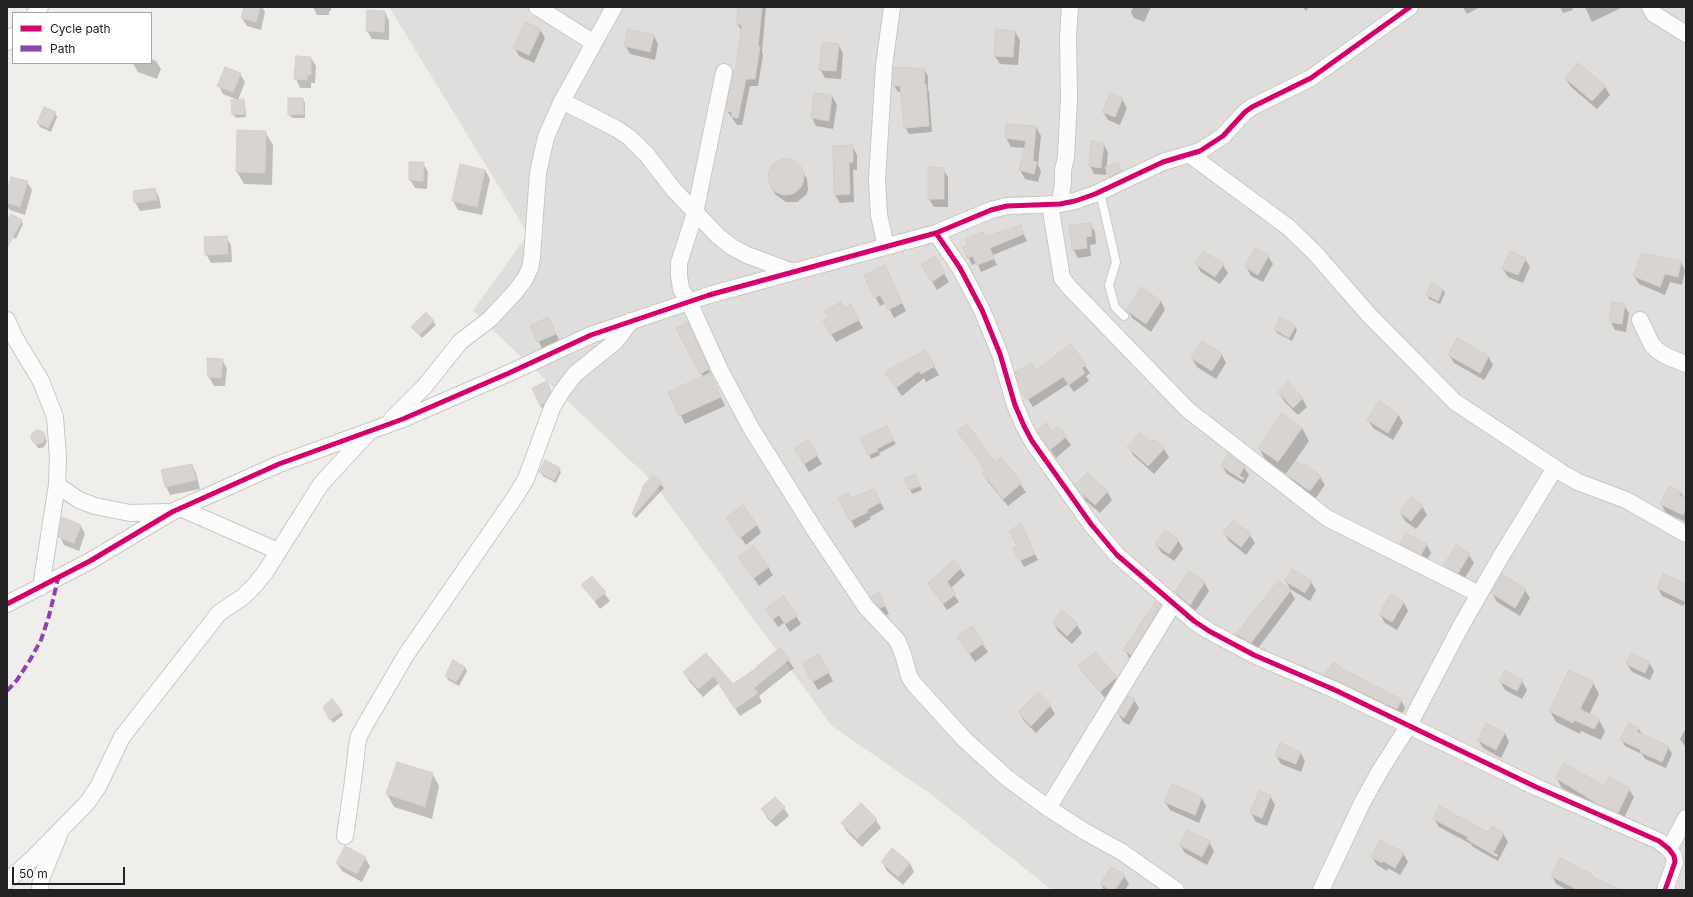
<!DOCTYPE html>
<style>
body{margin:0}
#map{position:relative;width:1693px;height:897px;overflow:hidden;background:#f0eeeb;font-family:Inter,sans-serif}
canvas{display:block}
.frame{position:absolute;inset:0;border:8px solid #222;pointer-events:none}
.legend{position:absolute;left:12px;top:12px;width:140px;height:52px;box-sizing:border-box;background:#fff;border:1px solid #a7a7a7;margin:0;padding:5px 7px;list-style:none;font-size:12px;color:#222}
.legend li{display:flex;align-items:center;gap:8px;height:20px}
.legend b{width:20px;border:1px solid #a7a7a7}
.scale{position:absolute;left:12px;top:867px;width:113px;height:18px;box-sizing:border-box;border:2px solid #222;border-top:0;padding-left:5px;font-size:12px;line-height:14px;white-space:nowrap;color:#222;-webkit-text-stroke:3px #fff;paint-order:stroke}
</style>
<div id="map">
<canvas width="1693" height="897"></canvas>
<div class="frame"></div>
<ul class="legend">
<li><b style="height:5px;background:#d6006c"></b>Cycle path</li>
<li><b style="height:5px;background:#8e44ad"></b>Path</li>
</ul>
<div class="scale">50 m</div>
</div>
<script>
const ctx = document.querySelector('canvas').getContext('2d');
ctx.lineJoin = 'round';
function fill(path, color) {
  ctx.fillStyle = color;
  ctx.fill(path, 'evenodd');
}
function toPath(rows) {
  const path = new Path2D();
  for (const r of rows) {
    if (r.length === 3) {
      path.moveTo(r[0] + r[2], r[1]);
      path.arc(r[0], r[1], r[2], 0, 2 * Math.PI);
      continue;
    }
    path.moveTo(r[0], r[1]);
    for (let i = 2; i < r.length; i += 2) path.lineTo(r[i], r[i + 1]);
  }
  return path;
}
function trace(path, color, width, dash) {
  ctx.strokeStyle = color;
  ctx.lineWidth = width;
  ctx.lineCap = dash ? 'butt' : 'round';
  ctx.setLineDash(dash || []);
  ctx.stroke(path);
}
fill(toPath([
 [389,7,1686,7,1686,890,1052,890,932,795,832,726,653,482,473,311,528,234]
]), '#dfdedc');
fill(toPath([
 [245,7,262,7,265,12,261,30,247,26,242,18],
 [313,7,331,7,331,11,329,11,329,15,317,15],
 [740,7,766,7,762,52,763,55,758,86,750,86,742,125,737,125,727,111,733,89,742,31,737,24],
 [1133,7,1151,7,1144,22,1134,18,1131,12],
 [1302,7,1309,7,1306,11],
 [1463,7,1480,7,1467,14],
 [1560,7,1572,7,1573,10,1563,13],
 [1585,7,1623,7,1592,22],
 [385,12,389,21,389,40,372,39,367,31],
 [540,29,545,38,534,63,519,56,515,48],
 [1015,32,1020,40,1018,65,1000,64,995,56],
 [654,36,658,44,655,60,630,54,625,45],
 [838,44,843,53,841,79,825,78,820,69],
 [297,57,311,58,316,66,315,83,311,83,311,88,300,88,296,79],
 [151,59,156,61,161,69,157,79,138,72,133,64,151,63],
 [925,70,928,76,928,89,929,92,932,132,909,134,905,127,902,92,898,92,894,86],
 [240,74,245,82,238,100,223,94,219,86],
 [1566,79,1605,87,1610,95,1597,109,1571,87],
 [815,94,832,96,837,105,833,129,816,126,812,118],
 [303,99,305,103,305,118,292,118,289,114],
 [1122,99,1127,108,1120,125,1108,120,1103,112],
 [243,100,245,104,246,117,236,118,233,114],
 [55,113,57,117,51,132,40,127,38,123],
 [1007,125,1036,127,1041,136,1038,165,1041,171,1038,182,1025,179,1020,170,1025,148,1011,147,1006,138],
 [265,132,273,145,272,185,244,184,237,172],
 [1103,144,1108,152,1106,175,1094,174,1090,166],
 [852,146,857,155,857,170,853,170,854,202,840,203,835,195],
 [783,160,794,162,802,170,807,179,808,190,806,195,797,202,786,202,776,195,771,187,768,175,770,170,773,165],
 [423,163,428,172,427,189,415,188,410,180],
 [929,168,943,169,948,177,948,207,934,207,929,199],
 [1119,168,1122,175,1112,180,1110,176],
 [485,170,490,179,482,215,458,210,453,201],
 [27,182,32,190,25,215,10,210,7,206,7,195],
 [155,189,159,197,161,208,140,211,135,202],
 [21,220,23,224,16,239,7,234,7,223],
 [1090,224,1095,232,1096,244,1090,245,1091,256,1078,258,1073,249],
 [1020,226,1027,241,993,255,994,257,972,265,964,248,985,238],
 [226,237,231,245,232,262,211,263,206,254],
 [1268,256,1273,264,1263,282,1251,276,1246,267],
 [934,257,949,282,937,290,927,273],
 [994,259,997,265,981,272,978,265],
 [1525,259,1530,267,1523,283,1508,277,1503,269],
 [1681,262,1685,270,1682,285,1670,282,1665,295,1639,284,1634,276],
 [1196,264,1223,265,1228,273,1220,284,1201,272],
 [889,274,906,311,894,318,886,303,880,306,865,275],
 [1443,289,1445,293,1440,304,1429,299,1427,295],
 [1161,301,1165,310,1151,332,1132,318,1127,310],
 [1624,305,1629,313,1626,332,1615,330,1610,321],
 [850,306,863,328,836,342,831,334,844,309],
 [433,321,436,325,422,338,412,327],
 [531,326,553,327,560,342,543,350],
 [1295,326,1297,330,1292,341,1277,333,1275,329],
 [692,332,725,406,685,424,669,392,703,377,701,373],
 [1202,342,1222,355,1226,363,1216,379,1197,367,1192,358],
 [1070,345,1090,373,1086,376,1089,381,1074,392,1068,384,1033,407,1026,396,1035,372],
 [925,351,939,375,926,382,924,378,902,396,886,373],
 [1449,355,1488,356,1493,365,1484,380,1454,363],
 [208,359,222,360,227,368,225,386,214,386,209,377],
 [546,383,555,400,545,413,540,405],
 [1279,392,1302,398,1307,407,1298,415,1284,401],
 [1398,414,1403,423,1393,440,1373,428,1368,420],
 [886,427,896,444,879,453,880,455,871,459,862,439],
 [1058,427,1071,445,1056,458,1043,439],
 [1302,428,1309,441,1286,474,1266,461,1259,448],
 [38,431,41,431,47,441,44,447,41,448,38,448,32,438,32,435],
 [808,441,822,464,809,472,800,457],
 [1151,444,1164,449,1169,457,1154,474,1133,455,1129,447],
 [1001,459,1026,492,1008,506,988,482,983,473],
 [192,465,196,473,200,489,170,495,166,486],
 [1222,466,1244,467,1249,475,1244,484,1227,474],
 [1228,469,1244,478,1243,480,1228,471],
 [559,469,561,472,556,483,543,476,540,472],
 [915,475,922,490,912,494,906,478],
 [1288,475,1320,477,1325,485,1315,499,1293,483],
 [653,476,664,488,636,518,633,514],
 [1077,486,1107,491,1112,500,1100,513,1086,501],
 [874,490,884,509,870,517,871,519,855,528,839,499,850,499],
 [1680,492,1686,500,1686,522,1666,513,1661,504],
 [1422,506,1427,515,1416,529,1405,521,1400,512],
 [727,518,757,525,761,533,746,545],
 [81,526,85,534,79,551,64,545,60,537],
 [1024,532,1038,560,1024,567,1020,560,1019,546],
 [1224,533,1250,535,1255,543,1246,555,1229,541],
 [1407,534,1427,545,1431,553,1426,562,1406,552,1401,544],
 [1178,540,1183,549,1174,561,1161,552,1156,544],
 [1469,555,1474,563,1463,581,1449,574,1445,566],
 [739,557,768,567,773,575,759,586],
 [954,561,965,575,950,589,959,602,947,610,933,590],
 [1292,570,1311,582,1316,590,1310,601,1290,589,1286,581],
 [592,577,610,601,600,609,583,585],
 [1204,582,1209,591,1195,612,1181,600,1176,592],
 [1279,582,1290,591,1295,599,1256,651,1242,643,1237,635],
 [1686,587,1686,601,1683,606,1662,596,1658,588],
 [1525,590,1530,598,1520,616,1497,602,1492,593],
 [879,594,889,614,885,616,872,597],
 [1391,595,1404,603,1408,611,1397,630,1385,623,1380,614],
 [1160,606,1165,615,1136,662,1129,658,1125,650],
 [767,609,796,616,801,624,790,632,784,623,778,627],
 [1053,622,1077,625,1082,633,1072,644,1058,631],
 [971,628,988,652,975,662,958,637],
 [780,649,794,668,759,696,762,702,740,716,719,683,703,697,689,681,684,672,706,654,732,685,759,668],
 [1095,654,1116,678,1121,686,1106,699,1085,675,1080,667],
 [819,655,833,681,818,690,803,664],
 [1649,662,1654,671,1650,680,1632,672,1627,664],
 [465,667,467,671,459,686,448,680,446,676],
 [1505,672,1522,681,1527,690,1522,699,1505,690,1500,681],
 [1325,675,1401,700,1405,708,1401,716,1330,682],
 [1593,683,1599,694,1589,715,1599,720,1605,731,1601,740,1581,731,1580,734,1556,722,1550,711],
 [1038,694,1050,706,1055,714,1036,733,1024,721,1019,712],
 [1134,700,1139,708,1129,725,1123,722,1118,713],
 [324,707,341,712,343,715,333,723],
 [1686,728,1686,748,1680,739],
 [1639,729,1642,735,1668,747,1672,754,1666,768,1645,759,1642,754,1625,746,1622,740],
 [1505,733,1509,742,1501,758,1483,748,1478,740],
 [1300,752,1305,761,1301,772,1281,764,1276,756],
 [432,773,439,786,432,819,394,807,387,794],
 [1557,778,1605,788,1629,789,1634,797,1623,820,1602,811,1561,787],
 [1173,786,1202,798,1206,806,1199,823,1170,810,1165,802],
 [1270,796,1275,805,1267,826,1256,822,1251,813],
 [784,808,789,816,776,827,767,818,763,809],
 [1434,819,1489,834,1503,833,1508,842,1498,861,1473,847,1471,844,1439,827],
 [1469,839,1498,855,1497,857,1469,841],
 [876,820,881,828,862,847,847,832,842,823],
 [1209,842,1214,851,1207,865,1185,853,1180,845],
 [1403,853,1408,862,1400,875,1388,868,1387,871,1377,865,1372,857],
 [365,858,370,866,362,882,342,871,337,863],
 [882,862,910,863,914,872,903,885,887,871],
 [1124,876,1129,884,1125,890,1104,890,1101,884],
 [1552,876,1592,876,1594,879,1622,890,1567,890,1556,884]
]), '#0003');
const building = toPath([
 [244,7,260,7,256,22,241,18,244,7],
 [738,7,762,7,758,47,760,47,755,79,746,79,738,118,732,117,732,112,726,111,730,88,732,88,733,71,735,71,742,25,736,24,738,7],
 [367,10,385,11,384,32,366,31,367,10],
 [525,22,541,29,529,55,513,48,525,22],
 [628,29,654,35,650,52,624,46,628,29],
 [996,29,1015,31,1013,57,994,56,996,29],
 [822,42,839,44,836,71,819,70,822,42],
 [296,56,311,57,311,75,307,75,307,80,294,79,296,56],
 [1578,63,1606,86,1592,101,1565,78,1578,63],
 [225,67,241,73,233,92,217,86,225,67],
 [893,67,925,69,924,84,926,84,929,126,904,128,900,86,893,86,893,67],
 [814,93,832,95,829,121,811,118,814,93],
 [1110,93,1123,98,1115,117,1102,112,1110,93],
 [288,98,303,98,304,114,288,115,288,98],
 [244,99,245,114,232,115,231,100,244,99],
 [44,107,56,112,48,128,37,123,44,107],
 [1006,124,1036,126,1033,161,1037,162,1034,174,1019,170,1026,141,1005,138,1006,124],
 [237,130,266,131,265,173,236,172,237,130],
 [1091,141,1104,143,1101,168,1089,166,1091,141],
 [853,145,853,162,849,162,850,194,834,195,833,146,853,145],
 [786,177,18],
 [409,162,424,162,423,181,409,180,409,162],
 [1118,163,1121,171,1109,177,1105,167,1118,163],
 [460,164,485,170,477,207,452,201,460,164],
 [928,167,944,168,944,199,928,199,928,167],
 [11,177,28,181,20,207,7,203,7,191,11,177],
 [155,188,157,200,134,203,133,191,155,188],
 [11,214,22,220,7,248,7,221,11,214],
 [1091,223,1092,236,1086,237,1087,248,1072,250,1069,225,1091,223],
 [1021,225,1024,234,990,248,994,258,976,265,973,256,967,258,963,247,968,246,965,239,983,232,985,237,1021,225],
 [227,236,228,254,205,255,204,237,227,236],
 [1255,248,1269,255,1258,275,1245,267,1255,248],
 [1203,251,1224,264,1215,277,1195,264,1203,251],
 [1510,251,1526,258,1518,275,1502,269,1510,251],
 [1642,253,1681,261,1678,277,1665,274,1660,287,1633,276,1642,253],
 [935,256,945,273,932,282,921,265,935,256],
 [885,265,902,303,888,310,880,295,874,298,864,275,885,265],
 [1431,283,1443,289,1438,301,1426,295,1431,283],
 [1141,287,1161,301,1146,324,1126,310,1141,287],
 [841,302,844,308,851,304,859,320,830,335,823,320,828,317,825,311,841,302],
 [1612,302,1625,304,1622,324,1609,322,1612,302],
 [426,312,434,321,419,335,411,327,426,312],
 [548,317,556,334,537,342,530,326,548,317],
 [1280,317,1296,326,1289,338,1274,329,1280,317],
 [688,322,709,369,700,374,676,328,688,322],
 [1457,338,1489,356,1480,373,1448,355,1457,338],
 [1202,341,1222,354,1212,371,1191,358,1202,341],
 [1071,344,1086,365,1082,368,1085,373,1069,385,1063,377,1027,400,1020,388,1015,372,1031,363,1036,370,1071,344],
 [925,350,935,366,921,374,919,371,896,388,885,373,899,363,900,364,925,350],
 [207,358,223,359,221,378,208,377,207,358],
 [710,373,721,397,679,416,668,392,710,373],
 [547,381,551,391,544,403,540,405,532,388,547,381],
 [1288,382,1303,398,1293,408,1278,392,1288,382],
 [1379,401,1399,414,1388,433,1367,420,1379,401],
 [1282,413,1302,428,1278,462,1258,448,1282,413],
 [1046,423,1052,431,1058,426,1067,436,1050,450,1037,430,1046,423],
 [967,424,995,462,1001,457,1022,483,1003,499,982,473,985,470,957,431,967,424],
 [887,426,894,440,877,449,878,451,868,455,860,438,887,426],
 [38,437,7],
 [1140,433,1151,442,1154,439,1165,448,1148,466,1127,447,1140,433],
 [808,439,818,455,804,464,794,449,808,439],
 [1228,454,1245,466,1239,476,1221,466,1228,454],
 [545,460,560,468,554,480,539,472,545,460],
 [1296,462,1303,466,1305,464,1321,476,1310,491,1287,475,1296,462],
 [192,464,196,480,165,487,161,470,192,464],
 [1087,473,1108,491,1095,505,1080,492,1075,485,1087,473],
 [915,474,920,486,909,490,904,478,915,474],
 [653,475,662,483,634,515,632,514,643,488,642,487,653,475],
 [1669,486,1681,492,1679,495,1686,499,1686,508,1683,515,1660,504,1669,486],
 [874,489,881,502,867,510,868,512,850,521,838,498,848,493,851,498,874,489],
 [1411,497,1423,506,1411,521,1399,512,1411,497],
 [743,505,757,525,740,538,726,518,743,505],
 [62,517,81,525,74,543,58,537,62,517],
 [1233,520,1251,534,1241,547,1223,533,1233,520],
 [1021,524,1035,554,1019,561,1013,548,1017,546,1009,531,1021,524],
 [1165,530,1179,540,1169,554,1155,544,1165,530],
 [1406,533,1427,544,1421,555,1400,544,1406,533],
 [1456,545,1470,554,1458,573,1443,566,1456,545],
 [753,546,769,567,754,578,738,557,753,546],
 [954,560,961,568,947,582,956,594,943,604,928,583,954,560],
 [1292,569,1312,581,1305,593,1285,581,1292,569],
 [1189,571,1205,582,1190,605,1175,592,1189,571],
 [1502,574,1526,589,1515,608,1491,593,1502,574],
 [1663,574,1686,584,1686,602,1657,588,1663,574],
 [592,576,606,592,595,601,581,585,592,576],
 [1278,581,1291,590,1251,643,1236,634,1278,581],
 [879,592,885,606,880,608,871,597,879,592],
 [1391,594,1404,602,1392,622,1379,614,1391,594],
 [783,596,797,616,785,624,779,615,773,619,765,609,783,596],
 [1155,602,1161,606,1131,655,1123,650,1155,602],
 [1062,610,1078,624,1067,636,1052,622,1062,610],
 [972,626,984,643,969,654,957,637,972,626],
 [780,648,790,659,754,688,758,693,735,709,714,676,698,689,683,672,706,653,733,684,758,667,757,666,780,648],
 [1095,652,1117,677,1100,692,1078,666,1095,652],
 [1631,653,1650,662,1645,673,1626,664,1631,653],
 [819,654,830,672,812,682,802,663,819,654],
 [453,660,465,667,456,682,445,676,453,660],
 [1334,662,1341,668,1402,700,1397,709,1324,675,1334,662],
 [1569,670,1594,682,1580,709,1600,719,1594,729,1574,720,1573,723,1549,711,1569,670],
 [1505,671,1523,680,1517,691,1499,681,1505,671],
 [1038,692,1051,705,1031,726,1018,712,1038,692],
 [1128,696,1135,699,1124,718,1117,713,1128,696],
 [332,699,342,711,330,720,323,707,332,699],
 [1486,723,1505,733,1496,750,1477,740,1486,723],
 [1629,723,1639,728,1637,732,1669,746,1662,762,1640,752,1641,750,1620,740,1629,723],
 [1280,743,1301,752,1296,764,1275,756,1280,743],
 [397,762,433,773,425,807,386,794,397,762],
 [1564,763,1604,786,1609,777,1630,788,1618,813,1596,803,1556,778,1564,763],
 [1172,784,1202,797,1195,815,1164,802,1172,784],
 [1259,791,1271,795,1262,818,1250,813,1259,791],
 [775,797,785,807,771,820,761,809,775,797],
 [861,803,877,819,857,839,841,823,861,803],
 [1439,806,1488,832,1492,826,1504,833,1493,853,1467,839,1468,837,1433,819,1439,806],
 [1187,830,1210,841,1202,857,1179,845,1187,830],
 [1380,840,1404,853,1395,868,1383,861,1382,863,1371,857,1380,840],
 [345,846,366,857,357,874,336,863,345,846],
 [892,848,910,863,898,877,881,862,892,848],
 [1560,858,1593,875,1592,877,1622,890,1578,890,1551,876,1560,858],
 [1111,867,1125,875,1115,890,1110,890,1100,884,1111,867]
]);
fill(building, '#d7d4d2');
trace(building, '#d3d0cc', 1);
const lane = toPath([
 [1100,192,1116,262,1109,285,1115,307,1124,316]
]);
const street = toPath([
 [537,7,594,43],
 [1650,7,1654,14,1686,34],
 [35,13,40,7],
 [7,42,13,36],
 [724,72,695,213,679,263,679,275,681,289,689,302,720,370,751,428,816,532,866,607,897,640,903,654,909,676,914,684,965,740,1007,778,1048,808,1084,831,1122,852,1176,890],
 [562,101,617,129,630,138,647,155,674,190,718,236,732,247,747,255,793,272],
 [1189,154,1288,227,1315,253,1369,315,1455,402,1564,474,1578,482,1626,500,1686,534],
 [1050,204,1062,278,1070,288,1188,410,1327,518,1479,594],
 [1060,204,1063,182,1063,170,1066,157,1069,98,1068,36,1070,7],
 [936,233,960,268,982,310,1000,354,1015,405,1024,426,1032,441,1091,524,1117,555,1194,621,1209,631,1254,655,1335,690,1536,787,1659,841,1669,849,1674,856,1675,862,1665,890],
 [886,247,879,215,877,180,884,66,892,7],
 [7,320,15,338,41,381,55,417,58,457,57,485,41,587],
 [1640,320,1652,345,1657,350,1666,356,1686,364],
 [391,420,425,386,460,342,490,319,515,292,525,279,530,268,532,257,538,173,546,137,562,101,614,7],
 [57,485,79,500,95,506,130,513,169,512],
 [180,508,278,551],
 [7,604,90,561,172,512,279,464,403,419,509,373,591,335,709,295,936,233,991,210,1007,206,1060,204,1075,201,1095,194,1163,162,1200,151,1223,136,1245,112,1252,107,1311,78,1410,7],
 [1048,808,1173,604],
 [345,836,353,781,357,746,359,736,365,725,406,655,515,497,526,479,552,408,562,391,575,374,616,341,631,321],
 [1669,849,1686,818],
 [7,881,31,860,87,803,98,787,122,737,219,613,243,597,255,585,266,571,321,484,368,433],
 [40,890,41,879,59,835],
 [1321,890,1362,803,1381,769,1409,725,1462,624,1500,558,1555,468]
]);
trace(lane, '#c9c8c7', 10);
trace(street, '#c9c8c7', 18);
trace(lane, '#fdfcfc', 8);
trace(street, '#fdfcfc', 16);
trace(toPath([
 [7,691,17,680,30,660,41,640,49,616,58,579]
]), '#8e44ad', 4, [8, 4]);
trace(toPath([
 [936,233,960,268,982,310,1000,354,1015,405,1024,426,1032,441,1091,524,1117,555,1194,621,1209,631,1254,655,1335,690,1536,787,1659,841,1669,849,1674,856,1675,862,1665,890],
 [7,604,90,561,172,512,279,464,403,419,509,373,591,335,709,295,936,233,991,210,1007,206,1060,204,1075,201,1095,194,1163,162,1200,151,1223,136,1245,112,1252,107,1311,78,1410,7]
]), '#d6006c', 5);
</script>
